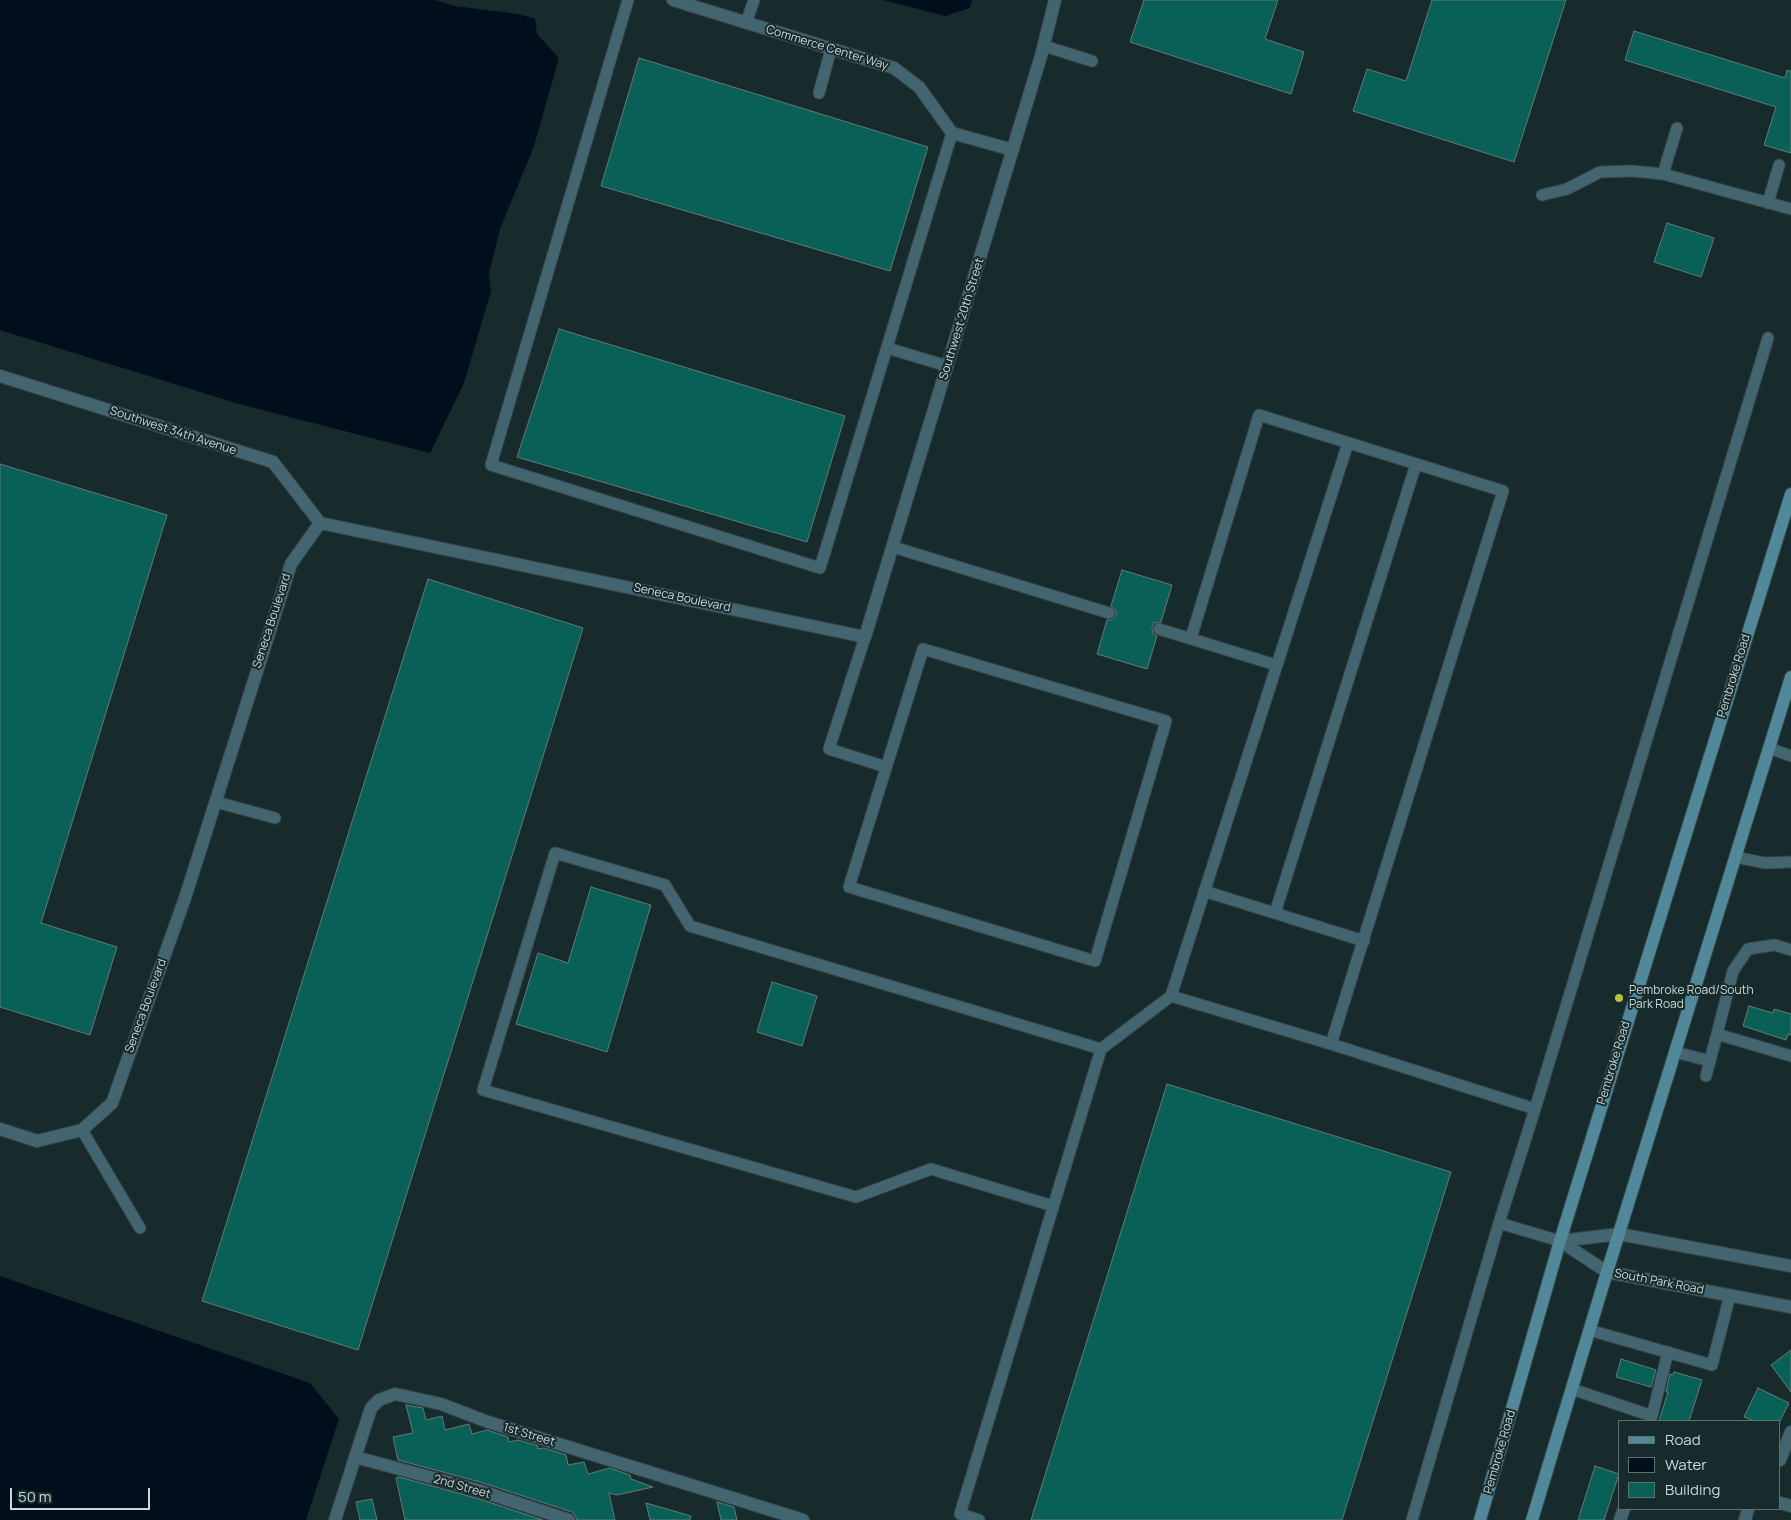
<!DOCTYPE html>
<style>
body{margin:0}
#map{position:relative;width:1791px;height:1520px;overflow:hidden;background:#172a2c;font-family:Manrope,sans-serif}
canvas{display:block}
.legend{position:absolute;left:1618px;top:1420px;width:162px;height:90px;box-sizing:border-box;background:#172a2c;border:1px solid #5f7071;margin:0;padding:6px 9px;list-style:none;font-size:15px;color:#ccd8d8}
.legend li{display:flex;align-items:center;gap:10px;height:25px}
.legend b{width:25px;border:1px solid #5f7071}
.scale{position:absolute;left:10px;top:1488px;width:140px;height:22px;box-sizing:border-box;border:2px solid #ccd8d8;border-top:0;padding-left:6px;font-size:15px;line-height:18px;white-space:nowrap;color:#ccd8d8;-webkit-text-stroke:4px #172a2c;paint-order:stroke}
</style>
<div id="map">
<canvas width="1791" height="1520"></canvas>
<ul class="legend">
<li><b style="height:6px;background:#51889a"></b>Road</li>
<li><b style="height:14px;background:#000f1b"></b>Water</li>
<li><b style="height:14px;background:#086057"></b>Building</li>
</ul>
<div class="scale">50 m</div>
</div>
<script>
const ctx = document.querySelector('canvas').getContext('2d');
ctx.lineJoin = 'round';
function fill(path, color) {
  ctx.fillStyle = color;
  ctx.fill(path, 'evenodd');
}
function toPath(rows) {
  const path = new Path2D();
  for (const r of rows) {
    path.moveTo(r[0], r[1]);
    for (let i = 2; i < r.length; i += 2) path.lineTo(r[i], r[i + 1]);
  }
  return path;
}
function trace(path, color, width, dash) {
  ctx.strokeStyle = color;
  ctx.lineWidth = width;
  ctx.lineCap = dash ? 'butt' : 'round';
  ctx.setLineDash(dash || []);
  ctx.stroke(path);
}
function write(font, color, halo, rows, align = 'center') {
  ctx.font = font + ' Manrope,sans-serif';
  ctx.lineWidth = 4;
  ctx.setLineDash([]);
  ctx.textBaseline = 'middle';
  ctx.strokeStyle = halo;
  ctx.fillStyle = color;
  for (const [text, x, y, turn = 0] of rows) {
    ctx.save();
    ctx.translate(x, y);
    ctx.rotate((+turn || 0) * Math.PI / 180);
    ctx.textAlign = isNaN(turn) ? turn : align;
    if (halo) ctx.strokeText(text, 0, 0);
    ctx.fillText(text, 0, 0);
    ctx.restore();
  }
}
fill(toPath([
 [0,0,435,0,455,6,518,14,535,19,537,34,559,58,534,146,500,229,489,273,491,291,464,383,430,453,239,404,0,330],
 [883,0,972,0,970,8,945,16],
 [0,1276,310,1383,339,1419,306,1520,0,1520]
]), '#000f1b');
const building = toPath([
 [1144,0,1278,0,1265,39,1304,52,1291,94,1130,42,1144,0],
 [1432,0,1566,0,1514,162,1353,111,1367,69,1406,81,1432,0],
 [1634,31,1785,78,1787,70,1791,71,1791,153,1764,145,1776,107,1625,60,1634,31],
 [639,58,928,147,890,271,601,186,639,58],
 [1667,223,1714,238,1701,277,1654,262,1667,223],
 [559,329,845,416,807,542,517,457,559,329],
 [0,464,167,515,41,923,117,947,90,1035,0,1007,0,464],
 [1122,570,1172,585,1161,622,1154,623,1152,627,1153,634,1157,636,1147,669,1097,654,1107,620,1111,620,1116,616,1116,611,1111,606,1122,570],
 [428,579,583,628,358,1350,202,1301,428,579],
 [591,887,651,905,607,1052,516,1024,538,953,568,963,591,887],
 [772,982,817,996,802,1046,757,1032,772,982],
 [1749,1006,1773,1013,1774,1009,1791,1014,1791,1035,1788,1034,1786,1040,1743,1026,1749,1006],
 [1167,1084,1451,1172,1342,1520,1031,1520,1167,1084],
 [1791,1350,1791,1392,1771,1365,1791,1350],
 [1621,1359,1656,1370,1651,1387,1616,1377,1621,1359],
 [1674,1372,1702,1380,1689,1421,1659,1421,1668,1392,1666,1392,1670,1374,1673,1375,1674,1372],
 [1758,1388,1789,1403,1780,1421,1754,1421,1744,1417,1758,1388],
 [406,1405,423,1408,426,1420,442,1416,445,1430,469,1424,472,1434,487,1430,508,1437,509,1442,518,1440,538,1446,538,1449,544,1448,566,1455,568,1465,584,1462,588,1474,610,1468,630,1475,631,1479,653,1487,617,1495,609,1493,615,1520,577,1520,575,1515,572,1512,480,1482,398,1460,393,1437,413,1433,406,1405],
 [1595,1466,1619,1474,1604,1520,1578,1520,1595,1466],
 [399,1477,476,1498,543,1520,405,1520,396,1478,399,1477],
 [372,1499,377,1520,360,1520,356,1502,372,1499],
 [717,1502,734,1507,737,1520,721,1520,717,1502],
 [646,1503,691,1516,690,1520,650,1520,646,1503]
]);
fill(building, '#086057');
trace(building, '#667b77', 1);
const service = toPath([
 [628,0,491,465,820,568,952,133],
 [746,23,754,0],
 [1044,46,1092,61],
 [819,93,831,49],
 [1663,174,1677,128],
 [1542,195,1567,189,1600,172,1632,171,1663,174,1791,209],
 [1768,203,1779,165],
 [887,348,947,366],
 [893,547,1109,613],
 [1159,629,1276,665],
 [865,637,829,749,886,767],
 [1191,638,1259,415,1503,491,1331,1044],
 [923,649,1166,721,1095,961,849,887,923,649],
 [1769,748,1791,756],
 [216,802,275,818],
 [1735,857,1765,863,1791,862],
 [1204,891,1364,941],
 [1275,913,1416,464],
 [1171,996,1331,1044,1535,1109,1499,1223,1412,1520],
 [1717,1034,1733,971,1748,949,1775,945,1791,950],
 [1675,1052,1710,1061],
 [1706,1076,1717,1034,1791,1056],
 [1535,1109,1768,338],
 [82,1130,140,1228],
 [1053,1206,931,1169,856,1197,483,1090,555,853,665,885,690,926,1101,1049],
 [1499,1223,1560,1241],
 [1589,1330,1712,1365,1730,1295],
 [1572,1389,1652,1416,1668,1352],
 [979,1520,960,1514,1101,1049,1171,996,1348,443]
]);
const minor = toPath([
 [673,0,894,68,919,87,952,133,1013,150],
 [0,376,273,462,320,523],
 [0,1129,37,1141,82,1130,112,1103,185,898,291,564,320,523,865,637,1041,56,1055,0],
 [355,1457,478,1490,569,1520],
 [1780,1460,1791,1432],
 [1780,1503,1791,1506],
 [335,1520,371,1408,379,1400,395,1394,441,1404,488,1422,803,1520],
 [1620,1520,1624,1509],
 [1745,1520,1748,1509]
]);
const tertiary = toPath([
 [1560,1241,1607,1272,1791,1307],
 [1560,1241,1619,1234,1791,1266]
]);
const secondary = toPath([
 [1480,1520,1560,1241,1791,494],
 [1532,1520,1607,1272,1791,677]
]);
trace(service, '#344648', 13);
trace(minor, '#344648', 14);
trace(tertiary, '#344648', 14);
trace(secondary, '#344648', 14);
trace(service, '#436570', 11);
trace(minor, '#436570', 12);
trace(tertiary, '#436570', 12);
trace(secondary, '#51889a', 12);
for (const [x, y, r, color] of [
 [1619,998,5,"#bfbe41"]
]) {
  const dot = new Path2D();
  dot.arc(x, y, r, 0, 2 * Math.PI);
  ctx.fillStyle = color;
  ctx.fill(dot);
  trace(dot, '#172a2c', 2);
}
write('12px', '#ccd8d8', '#172a2c', [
 ["Commerce Center Way",827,48,17],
 ["Southwest 20th Street",962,319,-73],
 ["Southwest 34th Avenue",173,431,18],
 ["Seneca Boulevard",682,598,12],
 ["Seneca Boulevard",272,621,-72],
 ["Pembroke Road",1734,676,-73],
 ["Seneca Boulevard",146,1006,-70],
 ["Pembroke Road",1614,1063,-73],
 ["South Park Road",1659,1282,11],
 ["1st Street",529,1435,17],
 ["Pembroke Road",1500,1452,-74],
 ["2nd Street",462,1487,16]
]);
write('12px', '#ccd8d8', '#172a2c', [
 ["Pembroke Road/South",1629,991],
 ["Park Road",1629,1005]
], 'left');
</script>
